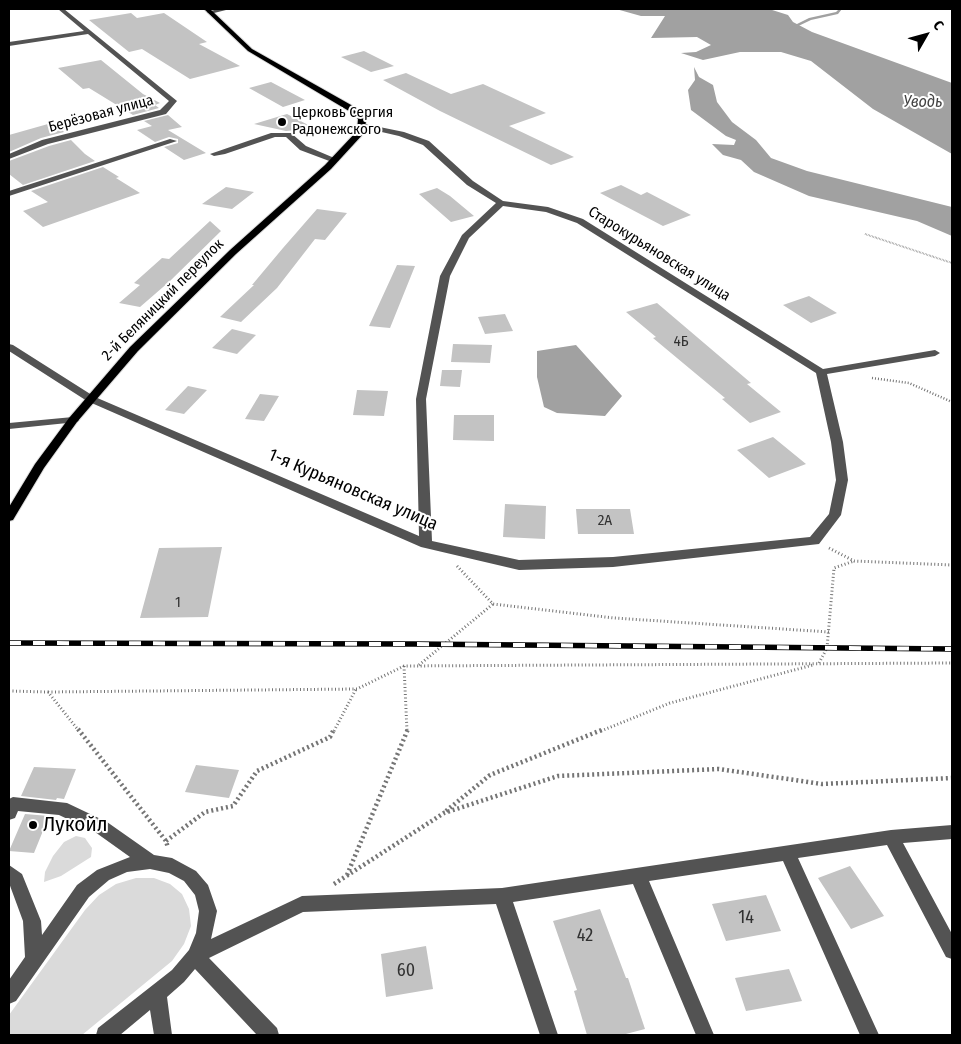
<!DOCTYPE html>
<meta charset="utf-8">
<style>
body{margin:0}
#map{position:relative;width:961px;height:1044px;overflow:hidden;background:#fff;font-family:"Fira Sans Condensed",sans-serif}
canvas{display:block}
.frame{position:absolute;inset:0;border:10px solid #000;pointer-events:none}
.north{position:absolute;left:901px;top:10px;width:50px;height:50px;-webkit-text-stroke:4px #fff;paint-order:stroke;rotate:52deg;font-size:14px;font-weight:700;line-height:20px;text-align:center;color:#000}
.north::after{content:'';display:block;margin:auto;width:18px;height:22px;background:#000;clip-path:polygon(50% 0,100% 100%,50% 72%,0 100%)}
</style>
<div id="map">
<canvas width="961" height="1044"></canvas>
<div class="frame"></div>
<div class="north">С</div>
</div>
<script>
const ctx = document.querySelector('canvas').getContext('2d');
ctx.lineJoin = 'round';
function fill(path, color) {
  ctx.fillStyle = color;
  ctx.fill(path, 'evenodd');
}
function toPath(rows) {
  const path = new Path2D();
  for (const r of rows) {
    path.moveTo(r[0], r[1]);
    for (let i = 2; i < r.length; i += 2) path.lineTo(r[i], r[i + 1]);
  }
  return path;
}
function trace(path, color, width, dash) {
  ctx.strokeStyle = color;
  ctx.lineWidth = width;
  ctx.lineCap = dash ? 'butt' : 'round';
  ctx.setLineDash(dash || []);
  ctx.stroke(path);
}
function write(font, color, halo, rows, align = 'center') {
  ctx.font = font + ' "Fira Sans Condensed",sans-serif';
  ctx.lineWidth = 4;
  ctx.setLineDash([]);
  ctx.textBaseline = 'middle';
  ctx.strokeStyle = halo;
  ctx.fillStyle = color;
  for (const [text, x, y, turn = 0] of rows) {
    ctx.save();
    ctx.translate(x, y);
    ctx.rotate((+turn || 0) * Math.PI / 180);
    ctx.textAlign = isNaN(turn) ? turn : align;
    if (halo) ctx.strokeText(text, 0, 0);
    ctx.fillText(text, 0, 0);
    ctx.restore();
  }
}
fill(toPath([
 [76,836,85,838,87,841,92,848,91,857,61,876,44,882,45,872,53,856,64,842],
 [136,878,154,878,170,884,182,894,189,909,191,926,184,944,172,961,82,1035,9,1035,9,1015,85,910,99,895,116,884]
]), '#dadada');
fill(toPath([
 [616,9,769,9,788,15,793,22,812,32,952,83,952,154,873,109,811,61,781,52,740,52,703,60,681,53,696,52,711,45,697,37,651,38,665,16,641,16],
 [694,67,699,77,713,85,717,102,732,122,756,140,771,158,807,171,952,207,952,236,917,221,809,196,754,172,741,160,723,155,712,144,734,145,736,140,726,136,691,110,688,90,695,80],
 [576,345,622,396,605,416,557,413,544,407,537,377,537,351]
]), '#a1a1a1');
fill(toPath([
 [839,9,842,9,838,14,811,20,792,29,789,28,809,18,836,12,839,9]
]), '#a1a1a1');
fill(toPath([
 [131,13,137,18,164,13,207,42,199,44,240,66,190,79,142,49,129,52,89,20],
 [364,51,394,66,371,72,341,57],
 [101,60,143,94,160,103,155,105,159,108,133,115,89,88,83,89,58,68],
 [406,73,451,94,483,84,546,113,509,126,574,157,551,165,440,111,383,80],
 [271,82,305,100,283,107,249,88],
 [287,114,314,128,286,131,254,124],
 [168,115,182,127,168,130,206,153,184,160,164,147,178,143,178,139,169,137,155,142,137,130,152,126,144,121],
 [55,122,64,132,41,138,9,152,9,135],
 [71,140,85,154,95,161,23,185,9,174,9,161,49,146],
 [103,167,119,177,116,178,140,193,43,227,23,211,48,202,31,191],
 [621,185,641,195,647,192,691,215,663,226,600,193],
 [226,187,254,192,232,209,202,204],
 [437,188,450,196,474,216,451,222,419,194],
 [317,209,347,213,325,240,315,239,277,288,241,322,220,317,254,285,252,285,283,248],
 [210,221,221,231,170,281,140,307,119,303,140,285,134,283,162,258,169,259],
 [397,265,415,266,390,328,369,326],
 [809,296,837,313,811,323,783,305],
 [657,303,751,383,747,384,781,412,750,423,722,399,725,398,653,338,656,337,626,312],
 [505,314,513,331,485,334,478,317],
 [232,329,256,335,237,354,212,348],
 [453,344,492,345,490,363,451,362],
 [442,370,462,370,460,387,440,386],
 [188,386,207,390,184,414,165,410],
 [357,390,388,391,384,416,353,415],
 [260,394,279,396,264,421,245,419],
 [454,415,494,415,494,441,453,440],
 [773,437,806,464,769,478,737,450],
 [505,504,546,506,545,539,503,537],
 [576,509,630,509,634,534,578,534],
 [222,547,208,617,140,618,159,548],
 [196,765,239,770,229,798,185,792],
 [34,767,76,769,64,799,57,798,56,800,21,796],
 [25,814,49,816,34,853,9,851],
 [850,866,884,916,851,929,818,878],
 [766,895,781,931,726,941,712,904],
 [600,909,626,978,628,978,645,1029,622,1035,587,1035,574,991,577,990,553,921],
 [426,946,433,989,386,997,381,954],
 [789,969,802,1001,746,1011,735,978]
]), '#c3c3c3');
const major = toPath([
 [204,9,210,9,252,49,360,110,366,119,365,132,331,169,236,254,138,351,77,422,44,468,13,520,9,521,9,507,35,464,69,418,130,347,230,250,325,165,357,131,358,119,354,114,248,51,204,9]
]);
trace(major, '#dbdbdb', 2);
trace(toPath([
 [865,234,952,263]
]), '#757575', 2, [0.5, 1]);
trace(toPath([
 [872,378,909,383,952,402]
]), '#757575', 2.5, [1, 2]);
trace(toPath([
 [829,548,854,561,952,565],
 [457,566,493,604,614,618,829,632],
 [819,663,827,648,834,568,854,561],
 [419,665,493,604],
 [404,666,407,731],
 [9,691,48,692,79,731],
 [48,692,357,689,404,666,952,663],
 [334,731,356,689],
 [601,731,670,703,813,665]
]), '#757575', 3, [1, 2.5]);
trace(toPath([
 [78,729,166,841,168,848],
 [446,811,490,775,604,729],
 [166,841,205,812,233,806,257,771,330,737,334,729],
 [347,875,408,729],
 [334,884,444,813,558,776,719,769,822,784,952,778]
]), '#757575', 4.5, [2, 3]);
fill(toPath([
 [58,9,64,9,177,101,166,114,48,144,9,159,9,154,42,140,160,110,169,101,88,34,9,46,9,42,84,31,58,9],
 [218,9,230,9,210,14,207,12,218,9],
 [360,123,404,132,429,141,473,181,503,201,548,207,583,219,823,369,935,350,940,353,935,356,827,374,843,442,848,480,841,515,819,544,613,567,519,570,421,547,87,401,9,351,9,344,13,345,95,397,419,536,416,399,440,276,462,235,496,203,467,185,423,145,399,136,360,127,360,123],
 [503,206,546,212,577,223,816,373,831,442,836,480,829,514,810,537,613,557,519,560,432,541,426,399,450,276,469,238,503,206],
 [271,133,291,133,306,146,339,160,332,162,300,150,286,137,275,137,225,154,214,156,210,154,271,133],
 [170,139,177,141,9,196,9,191,170,139],
 [73,417,77,418,79,420,77,422,9,429,9,423,73,417],
 [13,797,67,803,107,822,154,855,172,858,196,871,208,885,217,911,211,939,302,896,502,888,891,830,952,825,952,839,903,843,952,934,952,959,946,957,887,845,798,858,879,1035,860,1035,783,861,649,881,714,1035,696,1035,633,884,513,902,558,1035,540,1035,496,904,303,912,209,958,277,1028,279,1035,257,1035,195,969,184,982,167,997,172,1035,154,1035,150,1010,120,1035,96,1035,98,1028,172,970,189,950,196,933,199,911,195,895,184,881,169,873,150,869,127,872,109,880,89,897,16,1001,9,1004,9,980,25,957,23,921,9,883,9,865,22,874,41,921,42,935,77,885,97,870,130,857,95,832,59,815,18,811,15,818,9,820,9,799,13,797]
]), '#535353');
fill(major, '#000');
const rail = toPath([
 [9,643,414,644,952,649]
]);
trace(rail, '#000', 5.5);
trace(rail, '#fff', 4, [12]);
for (const [x, y, r, color] of [
 [282,122,5,"#000"],
 [33,825,5,"#000"]
]) {
  const dot = new Path2D();
  dot.arc(x, y, r, 0, 2 * Math.PI);
  ctx.fillStyle = color;
  ctx.fill(dot);
  trace(dot, '#fff', 2);
}
write('15px', '#000', '#fff', [
 ["Церковь Сергия",292,113],
 ["Радонежского",292,130]
], 'left');
write('15px', '#000', '#fff', [
 ["Берёзовая улица",101,114,-15],
 ["Старокурьяновская улица",659,254,32],
 ["2-й Беляницкий переулок",163,300,-45]
]);
write('15px', '#313131', null, [
 ["4Б",681,342],
 ["2А",605,521],
 ["1",178,603]
]);
write('italic 16px', '#424242', '#fff', [
 ["Уводь",923,103]
]);
write('18px', '#000', '#fff', [
 ["1-я Курьяновская улица",353,490,23]
]);
write('18px', '#313131', null, [
 ["14",746,918],
 ["42",585,936],
 ["60",406,971]
]);
write('21px', '#000', '#fff', [
 ["Лукойл",43,825]
], 'left');
</script>
